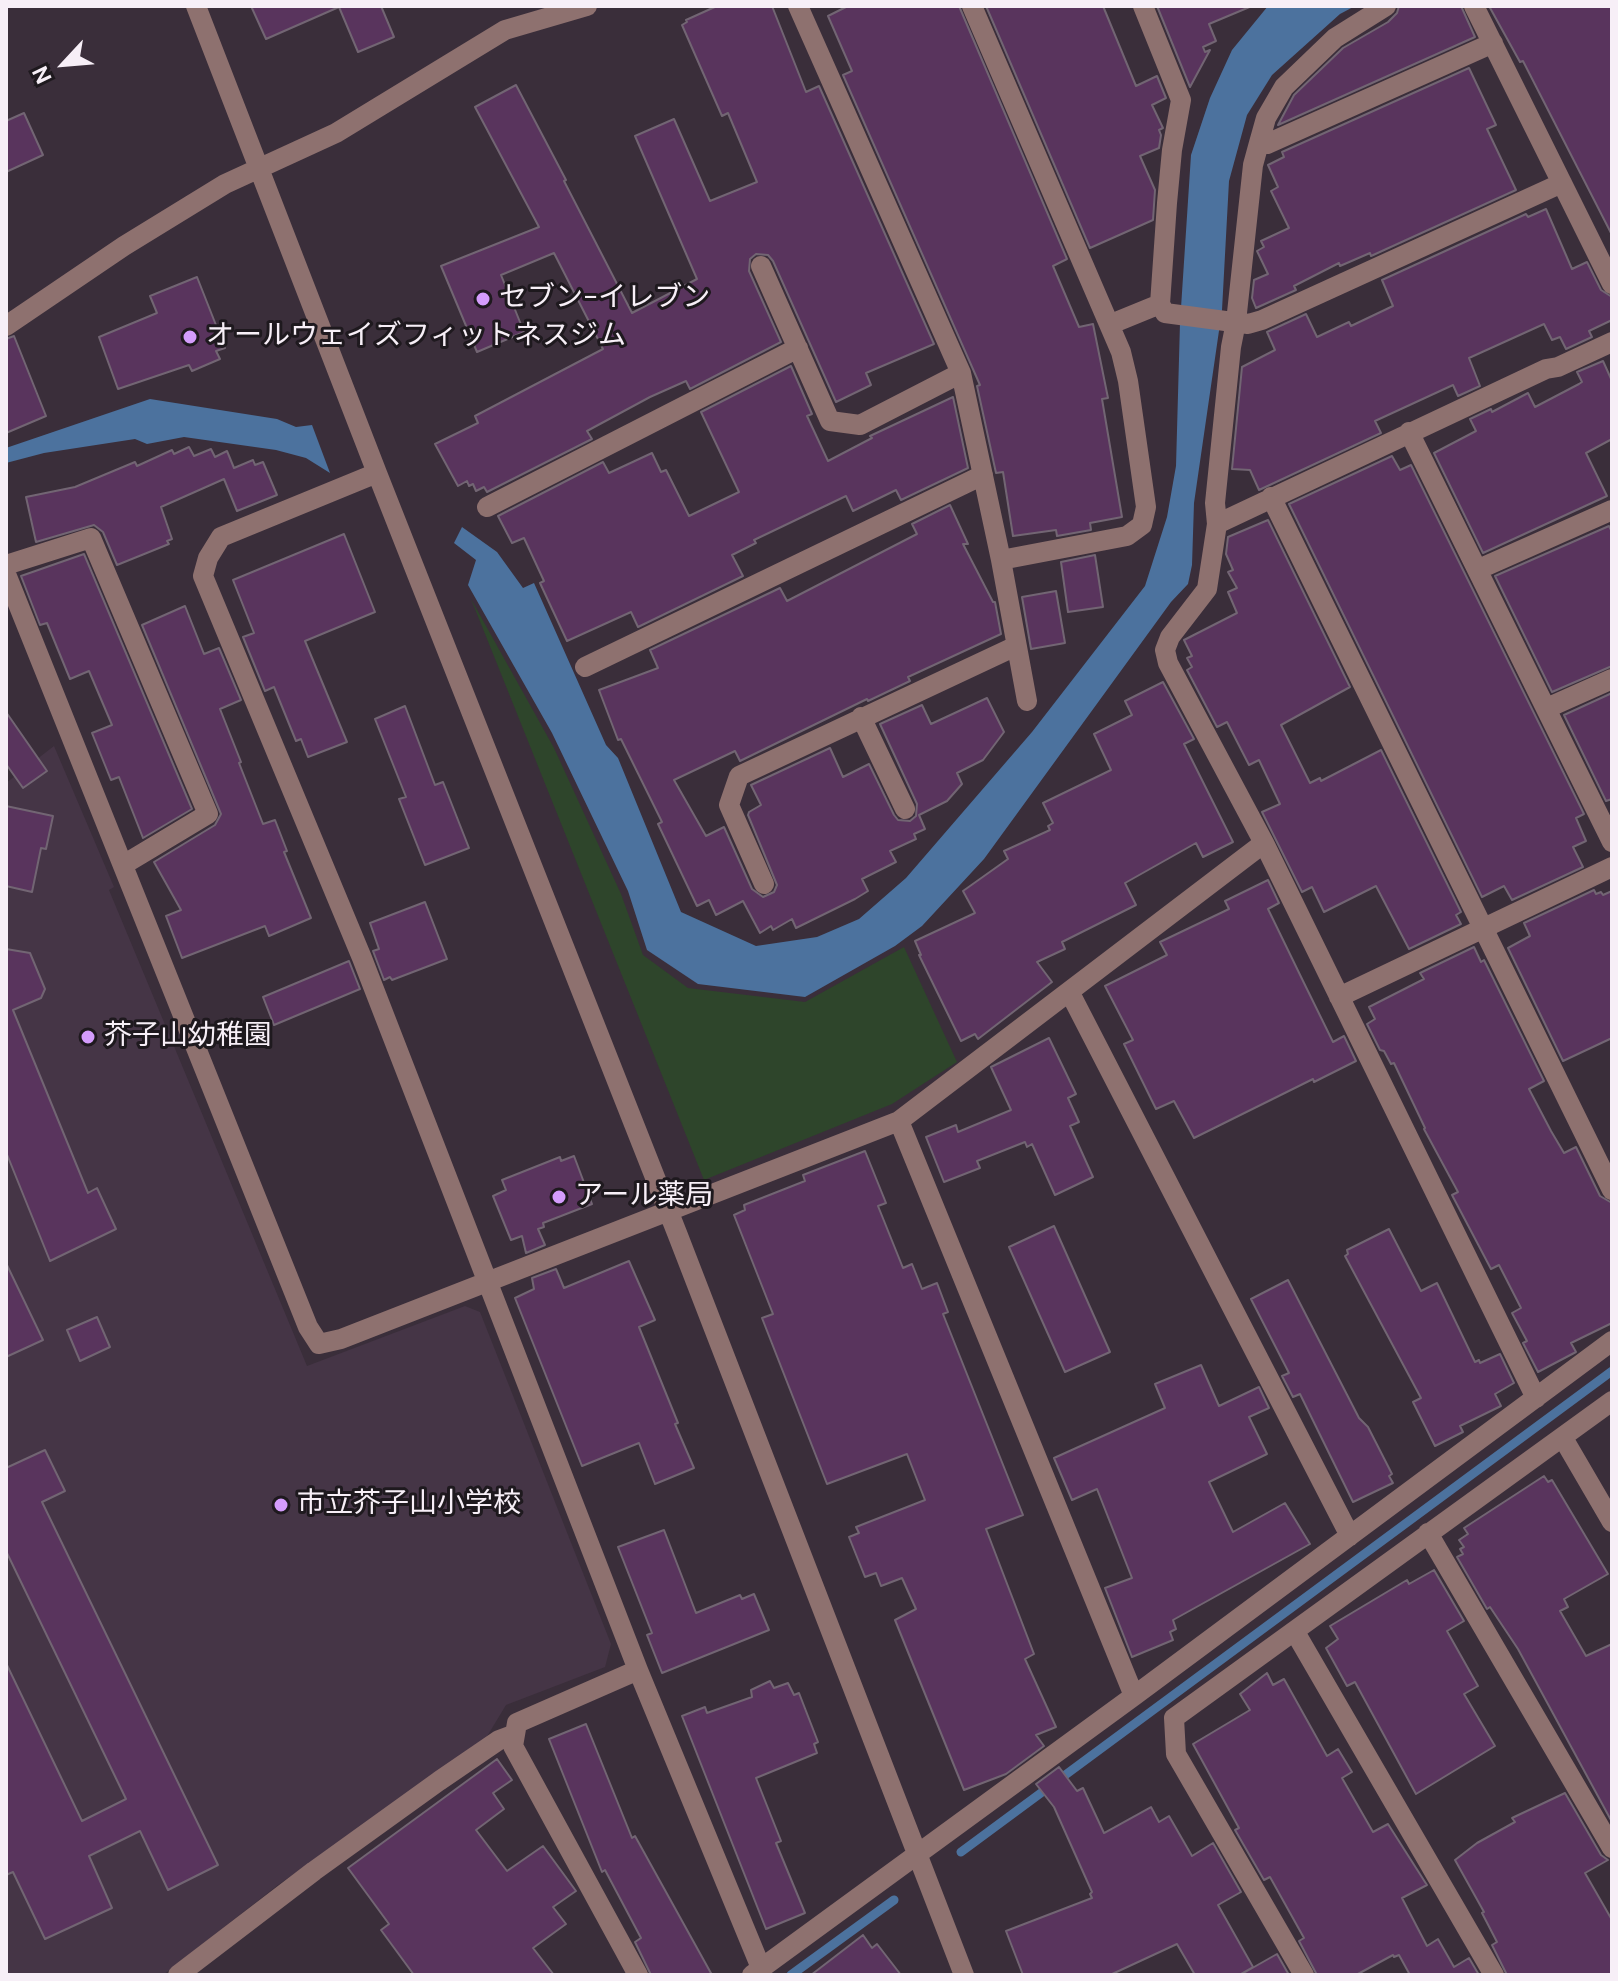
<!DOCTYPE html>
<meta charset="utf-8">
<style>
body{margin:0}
#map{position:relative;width:1618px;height:1981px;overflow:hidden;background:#3a2e3a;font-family:"DM Sans",sans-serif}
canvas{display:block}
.frame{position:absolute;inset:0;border:8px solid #f7eff7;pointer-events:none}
.north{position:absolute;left:24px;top:24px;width:80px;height:80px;-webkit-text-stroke:6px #1e191e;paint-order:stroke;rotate:244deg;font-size:22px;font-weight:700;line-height:32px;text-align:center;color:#f7eff7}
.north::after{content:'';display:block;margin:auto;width:28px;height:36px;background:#f7eff7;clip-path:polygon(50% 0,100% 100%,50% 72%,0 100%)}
</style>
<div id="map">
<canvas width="1618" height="1981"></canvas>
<div class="frame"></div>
<div class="north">N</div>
</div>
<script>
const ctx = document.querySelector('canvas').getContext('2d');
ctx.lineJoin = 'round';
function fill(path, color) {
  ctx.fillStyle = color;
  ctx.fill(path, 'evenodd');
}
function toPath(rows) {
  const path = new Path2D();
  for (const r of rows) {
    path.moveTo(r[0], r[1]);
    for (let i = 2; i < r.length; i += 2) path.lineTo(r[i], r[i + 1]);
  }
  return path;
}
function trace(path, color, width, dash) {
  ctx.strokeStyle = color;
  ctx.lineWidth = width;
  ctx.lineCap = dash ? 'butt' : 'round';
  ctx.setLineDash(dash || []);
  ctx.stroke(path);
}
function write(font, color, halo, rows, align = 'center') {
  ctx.font = font + ' "DM Sans","Noto Sans JP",sans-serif';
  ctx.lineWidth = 6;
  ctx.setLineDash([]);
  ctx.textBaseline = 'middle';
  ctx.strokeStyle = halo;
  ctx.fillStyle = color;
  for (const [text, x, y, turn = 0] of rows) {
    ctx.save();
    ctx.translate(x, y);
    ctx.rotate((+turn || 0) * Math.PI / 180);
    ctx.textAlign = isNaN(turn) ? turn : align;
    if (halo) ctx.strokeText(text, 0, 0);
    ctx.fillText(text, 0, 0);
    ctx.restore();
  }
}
fill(toPath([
 [54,746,114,887,109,890,307,1366,465,1306,480,1312,611,1644,605,1667,506,1705,483,1743,278,1885,163,1975,6,1975,6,783]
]), '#453546');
fill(toPath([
 [471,599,554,748,621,894,643,955,688,988,805,1002,904,947,957,1062,892,1104,704,1180]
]), '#2e452b');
fill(toPath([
 [1268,6,1355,6,1340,14,1272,75,1247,115,1229,181,1222,310,1194,503,1192,565,1188,584,1171,602,984,859,922,926,895,946,805,997,698,984,647,950,628,891,552,733,468,585,476,560,454,543,462,527,497,552,523,588,534,583,606,745,618,758,681,912,756,946,817,937,859,919,906,878,1032,732,1145,586,1167,517,1176,466,1180,323,1191,155,1210,98,1232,50],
 [150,399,277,419,296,427,312,425,330,473,306,458,276,450,184,437,147,444,135,439,44,453,6,463,6,448]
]), '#4c729e');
trace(toPath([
 [961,1852,1612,1371],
 [791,1975,894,1900]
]), '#4c729e', 9);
const building = toPath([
 [251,6,381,6,394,37,358,52,339,7,266,39,251,6],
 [717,6,772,6,806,92,819,86,934,344,866,373,871,385,836,402,773,261,768,255,756,254,750,259,749,271,781,342,690,389,686,381,650,397,587,431,592,439,487,492,484,487,476,491,473,484,469,486,467,481,458,486,435,444,478,423,475,416,603,349,554,253,501,275,524,332,477,352,441,266,539,227,475,107,516,85,566,180,564,181,632,313,697,279,635,136,674,119,710,201,757,182,728,113,722,116,682,25,687,22,686,20,717,6],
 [848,6,959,6,1067,259,1053,266,1079,327,1093,324,1108,398,1102,399,1122,517,1090,523,1091,530,1057,536,1056,530,1013,536,1003,472,996,473,977,386,980,385,843,75,852,71,828,16,848,6],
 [986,6,1103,6,1136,86,1157,76,1166,98,1152,105,1163,128,1159,130,1161,135,1159,148,1140,156,1155,190,1153,220,1090,248,986,6],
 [1157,6,1252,6,1209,24,1216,41,1203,47,1205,52,1210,50,1190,87,1157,6],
 [1399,6,1461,6,1475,37,1278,125,1294,95,1343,48,1388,22,1397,13,1399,6],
 [1489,6,1612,6,1612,235,1523,61,1520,62,1489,6],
 [1469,68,1496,125,1487,129,1516,190,1371,256,1370,253,1340,266,1339,263,1294,286,1296,290,1256,308,1252,298,1254,280,1268,274,1257,251,1264,247,1261,241,1289,228,1271,191,1278,187,1268,165,1284,157,1282,152,1469,68],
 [24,113,43,155,6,172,6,121,24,113],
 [1546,209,1572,269,1587,262,1601,290,1612,297,1612,320,1589,331,1592,337,1566,349,1560,337,1552,340,1544,324,1469,358,1480,386,1458,396,1453,385,1375,421,1381,433,1259,490,1250,470,1232,469,1242,367,1275,350,1267,332,1306,314,1317,337,1349,322,1351,326,1393,306,1382,280,1526,214,1528,217,1546,209],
 [197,277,225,348,216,351,220,359,192,371,189,365,118,389,99,337,157,313,150,296,197,277],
 [14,336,46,416,6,433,6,339,14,336],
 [1603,361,1612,381,1612,439,1586,453,1607,496,1483,553,1434,453,1476,431,1470,419,1491,409,1492,412,1528,393,1535,407,1579,384,1582,382,1577,372,1603,361],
 [791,366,812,414,807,416,828,461,872,438,870,436,953,397,968,468,901,500,896,490,853,511,846,496,754,540,756,543,732,555,743,576,638,627,631,612,567,641,540,583,544,581,524,538,512,543,498,516,603,462,609,473,652,453,661,472,666,470,689,516,739,492,701,412,791,366],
 [189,447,194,456,211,449,215,457,227,451,234,468,253,460,255,465,263,462,277,495,237,511,224,479,161,507,172,539,167,541,169,544,117,565,103,532,94,525,36,542,26,497,75,487,135,462,137,466,172,450,174,454,189,447],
 [1392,456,1400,470,1411,465,1584,814,1576,818,1586,841,1573,847,1583,867,1512,900,1504,886,1482,897,1289,504,1392,456],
 [950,505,968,544,963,544,993,602,995,602,1001,634,908,677,910,681,868,701,867,699,740,761,735,751,674,780,706,836,724,827,752,889,763,897,774,892,777,885,748,815,749,812,761,805,751,785,830,748,843,777,869,764,894,815,898,820,910,821,916,816,917,804,880,724,922,705,931,724,987,698,1004,732,983,760,957,773,962,784,947,801,919,815,925,829,914,834,916,839,890,851,896,862,862,879,868,891,855,899,796,928,792,919,773,930,771,926,760,933,743,901,716,915,709,900,697,906,658,824,662,822,621,739,618,740,599,690,658,668,650,650,780,588,787,601,917,534,912,524,950,505],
 [1268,520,1350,687,1281,725,1310,783,1320,778,1321,781,1381,750,1461,912,1456,915,1461,924,1409,949,1376,886,1324,912,1312,887,1302,892,1262,812,1280,804,1259,760,1249,765,1227,722,1217,727,1187,670,1192,667,1187,658,1192,656,1184,640,1237,613,1228,592,1237,588,1228,572,1233,570,1226,554,1228,537,1268,520],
 [1609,526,1612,532,1612,666,1552,692,1495,576,1609,526],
 [344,534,375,612,305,641,347,742,308,757,301,739,296,741,274,687,265,691,243,637,254,633,233,580,344,534],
 [84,554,192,809,143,838,119,777,111,780,92,733,112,725,89,671,70,679,47,623,40,625,21,576,84,554],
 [1095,555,1103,607,1068,612,1061,562,1095,555],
 [1056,591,1065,643,1031,649,1022,597,1056,591],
 [185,606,204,654,219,648,241,700,220,709,241,762,239,763,263,824,275,820,287,851,284,852,311,918,269,936,265,926,182,958,166,916,181,910,154,862,215,825,221,814,142,625,185,606],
 [1163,682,1194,739,1184,744,1233,842,1203,857,1196,843,1125,883,1136,905,1062,942,1065,949,1037,962,1052,982,978,1039,975,1034,961,1041,919,955,921,955,915,941,975,913,963,891,1008,859,1004,851,1050,830,1048,826,1053,823,1043,803,1111,770,1094,734,1132,715,1125,701,1163,682],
 [1612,693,1612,799,1606,801,1564,715,1612,693],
 [405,706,435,785,443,782,469,848,425,865,399,799,406,797,375,719,405,706],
 [6,712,47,771,23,788,6,764,6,712],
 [6,806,53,816,46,849,41,848,32,892,6,886,6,806],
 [1268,880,1279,903,1268,909,1304,983,1333,1042,1344,1036,1356,1061,1314,1082,1313,1079,1194,1138,1174,1101,1156,1109,1124,1044,1133,1040,1105,986,1167,955,1160,942,1229,909,1225,901,1268,880],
 [1594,890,1596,894,1601,892,1603,895,1612,891,1612,1038,1563,1061,1508,948,1530,936,1524,923,1594,890],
 [425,902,447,959,392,980,390,977,384,980,373,951,379,949,370,923,425,902],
 [1474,947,1481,962,1484,960,1544,1081,1529,1089,1551,1131,1564,1153,1576,1147,1600,1196,1612,1203,1612,1323,1571,1343,1576,1352,1538,1372,1523,1343,1527,1341,1512,1313,1521,1308,1499,1265,1491,1269,1452,1195,1458,1192,1424,1129,1425,1128,1394,1063,1391,1064,1384,1051,1380,1050,1367,1024,1375,1019,1369,1007,1424,979,1420,973,1474,947],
 [6,949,30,953,45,989,41,998,13,1010,88,1193,97,1188,116,1229,50,1261,6,1152,6,949],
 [349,961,360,989,274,1025,263,997,349,961],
 [1049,1038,1076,1094,1068,1098,1079,1122,1070,1126,1093,1177,1055,1195,1032,1144,1027,1147,1025,1142,977,1161,980,1168,944,1182,926,1137,956,1125,958,1132,1011,1110,991,1067,1049,1038],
 [865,1151,886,1203,878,1206,903,1268,912,1264,922,1289,937,1283,948,1312,943,1314,1023,1515,986,1529,1034,1654,1025,1659,1056,1727,1036,1735,1044,1746,1006,1774,964,1790,895,1620,916,1609,902,1578,881,1586,876,1573,865,1577,849,1537,859,1533,856,1527,925,1500,907,1454,827,1484,762,1318,773,1314,734,1215,745,1210,744,1205,805,1181,803,1175,865,1151],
 [574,1156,592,1204,543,1223,544,1227,538,1229,545,1245,526,1253,522,1236,511,1240,493,1196,506,1190,502,1180,560,1157,561,1161,574,1156],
 [1054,1226,1110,1352,1065,1372,1009,1247,1054,1226],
 [1389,1229,1421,1291,1437,1283,1475,1362,1479,1360,1480,1363,1500,1354,1514,1383,1495,1394,1501,1406,1460,1426,1463,1432,1435,1446,1413,1402,1421,1398,1345,1256,1348,1254,1347,1250,1389,1229],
 [629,1261,655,1320,639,1327,678,1423,675,1424,694,1468,655,1484,639,1443,582,1466,515,1298,534,1289,532,1278,556,1269,564,1288,629,1261],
 [6,1263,43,1340,6,1357,6,1263],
 [1288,1280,1359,1418,1368,1427,1392,1474,1389,1476,1393,1483,1353,1502,1300,1394,1293,1397,1282,1376,1289,1373,1251,1299,1288,1280],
 [97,1317,110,1347,80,1361,67,1330,97,1317],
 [1201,1365,1219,1406,1259,1387,1269,1408,1249,1417,1267,1454,1209,1482,1233,1532,1285,1503,1310,1544,1173,1620,1176,1629,1170,1632,1173,1640,1132,1657,1105,1588,1132,1578,1097,1489,1072,1500,1054,1458,1165,1408,1155,1384,1201,1365],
 [45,1450,65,1491,42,1502,218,1865,168,1890,140,1831,89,1856,112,1908,45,1939,13,1872,6,1875,6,1663,82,1821,126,1799,6,1551,6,1468,45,1450],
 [1544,1476,1548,1482,1552,1480,1608,1574,1564,1599,1568,1607,1560,1611,1586,1656,1612,1644,1612,1822,1518,1649,1490,1607,1487,1609,1457,1557,1463,1554,1460,1549,1464,1547,1459,1540,1468,1534,1464,1528,1544,1476],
 [664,1530,696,1613,740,1595,742,1599,754,1594,769,1630,662,1673,647,1635,652,1633,618,1547,664,1530],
 [1434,1570,1464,1621,1447,1631,1478,1686,1464,1694,1495,1746,1416,1794,1355,1682,1347,1686,1326,1648,1338,1639,1330,1626,1407,1580,1409,1584,1434,1570],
 [1267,1673,1273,1685,1284,1679,1327,1756,1338,1749,1352,1772,1342,1778,1373,1832,1388,1824,1425,1882,1427,1885,1402,1898,1427,1946,1438,1939,1454,1967,1469,1958,1479,1975,1410,1975,1399,1955,1394,1957,1393,1955,1356,1975,1317,1975,1299,1941,1304,1938,1270,1877,1264,1880,1235,1830,1239,1828,1193,1744,1250,1710,1240,1694,1267,1673],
 [770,1681,774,1688,788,1683,794,1695,799,1693,818,1742,814,1744,817,1753,756,1778,781,1841,776,1843,805,1913,766,1929,682,1716,705,1707,707,1713,752,1697,751,1690,770,1681],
 [586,1724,632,1838,635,1836,712,1975,651,1975,635,1942,641,1938,605,1870,602,1872,549,1739,586,1724],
 [497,1759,512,1780,493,1793,504,1809,476,1830,507,1871,543,1846,576,1891,553,1907,566,1924,533,1948,554,1975,414,1975,381,1930,389,1924,348,1868,497,1759],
 [1059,1767,1077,1791,1083,1788,1104,1833,1151,1807,1159,1822,1169,1816,1192,1856,1213,1843,1241,1892,1218,1905,1253,1967,1239,1975,1195,1975,1177,1944,1110,1975,1023,1975,1006,1931,1092,1898,1090,1894,1092,1892,1054,1807,1036,1784,1059,1767],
 [1565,1793,1601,1855,1608,1860,1585,1873,1612,1920,1612,1975,1507,1975,1492,1945,1497,1942,1482,1913,1484,1912,1455,1860,1477,1843,1515,1822,1512,1818,1565,1793],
 [863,1935,872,1948,877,1944,901,1975,811,1975,863,1935],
 [1277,1954,1289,1975,1240,1975,1277,1954]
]);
fill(building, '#59345d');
trace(building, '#726573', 2);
trace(toPath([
 [196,6,377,473,677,1233,964,1975],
 [798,6,961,373,1001,560,1027,701],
 [972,6,1121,352,1128,381,1146,507,1142,525,1127,536,1001,560],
 [1143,6,1181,100,1172,150,1167,203,1160,304,1165,313,1248,324,1262,320,1562,183],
 [1474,6,1612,284],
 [1493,43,1267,144,1259,143,1253,165,1236,322,1231,347,1215,503,1217,524,1207,589,1170,637,1165,650,1168,663,1264,843,1536,1398],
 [1259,143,1266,118,1284,87,1335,38,1386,6],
 [761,266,830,421,860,425,961,373],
 [1111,324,1160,304],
 [6,326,124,246,225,184,336,133,505,30,587,6],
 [1409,432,1612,842],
 [377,473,221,537,208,558,203,576,362,958,638,1670,761,1968],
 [1271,497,1612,1190],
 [487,507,798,348],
 [1217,524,1546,369,1558,367,1612,342],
 [6,565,91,538,208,814,123,865],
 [1479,569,1612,510],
 [6,574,308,1327,319,1344,341,1339,899,1121,1264,843],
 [585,667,983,475],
 [1547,708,1612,679],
 [861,717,905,809],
 [764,884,729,805,739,776,1016,646],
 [1070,993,1350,1536],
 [1339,997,1612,867],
 [899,1121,1134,1696],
 [1563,1438,1612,1522],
 [1428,1533,1612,1848],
 [1295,1632,1494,1975],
 [638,1670,517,1723,513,1746,638,1975],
 [178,1975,314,1871,439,1781,499,1740,515,1734],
 [752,1975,1134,1696,1612,1341],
 [1304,1975,1176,1754,1174,1718,1612,1401]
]), '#8e716f', 20);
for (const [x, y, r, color] of [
 [483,299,8,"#d49cfc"],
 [190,337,8,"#d49cfc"],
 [88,1037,8,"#d49cfc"],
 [559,1197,8,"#d49cfc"],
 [281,1505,8,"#d49cfc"]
]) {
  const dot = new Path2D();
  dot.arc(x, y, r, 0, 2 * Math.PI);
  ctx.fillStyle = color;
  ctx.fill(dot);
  trace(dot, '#1e191e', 3);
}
write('28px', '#f7eff7', '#1e191e', [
 ["セブン-イレブン",499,299],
 ["オールウェイズフィットネスジム",206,337],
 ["芥子山幼稚園",104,1037],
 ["アール薬局",575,1197],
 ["市立芥子山小学校",297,1505]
], 'left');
</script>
